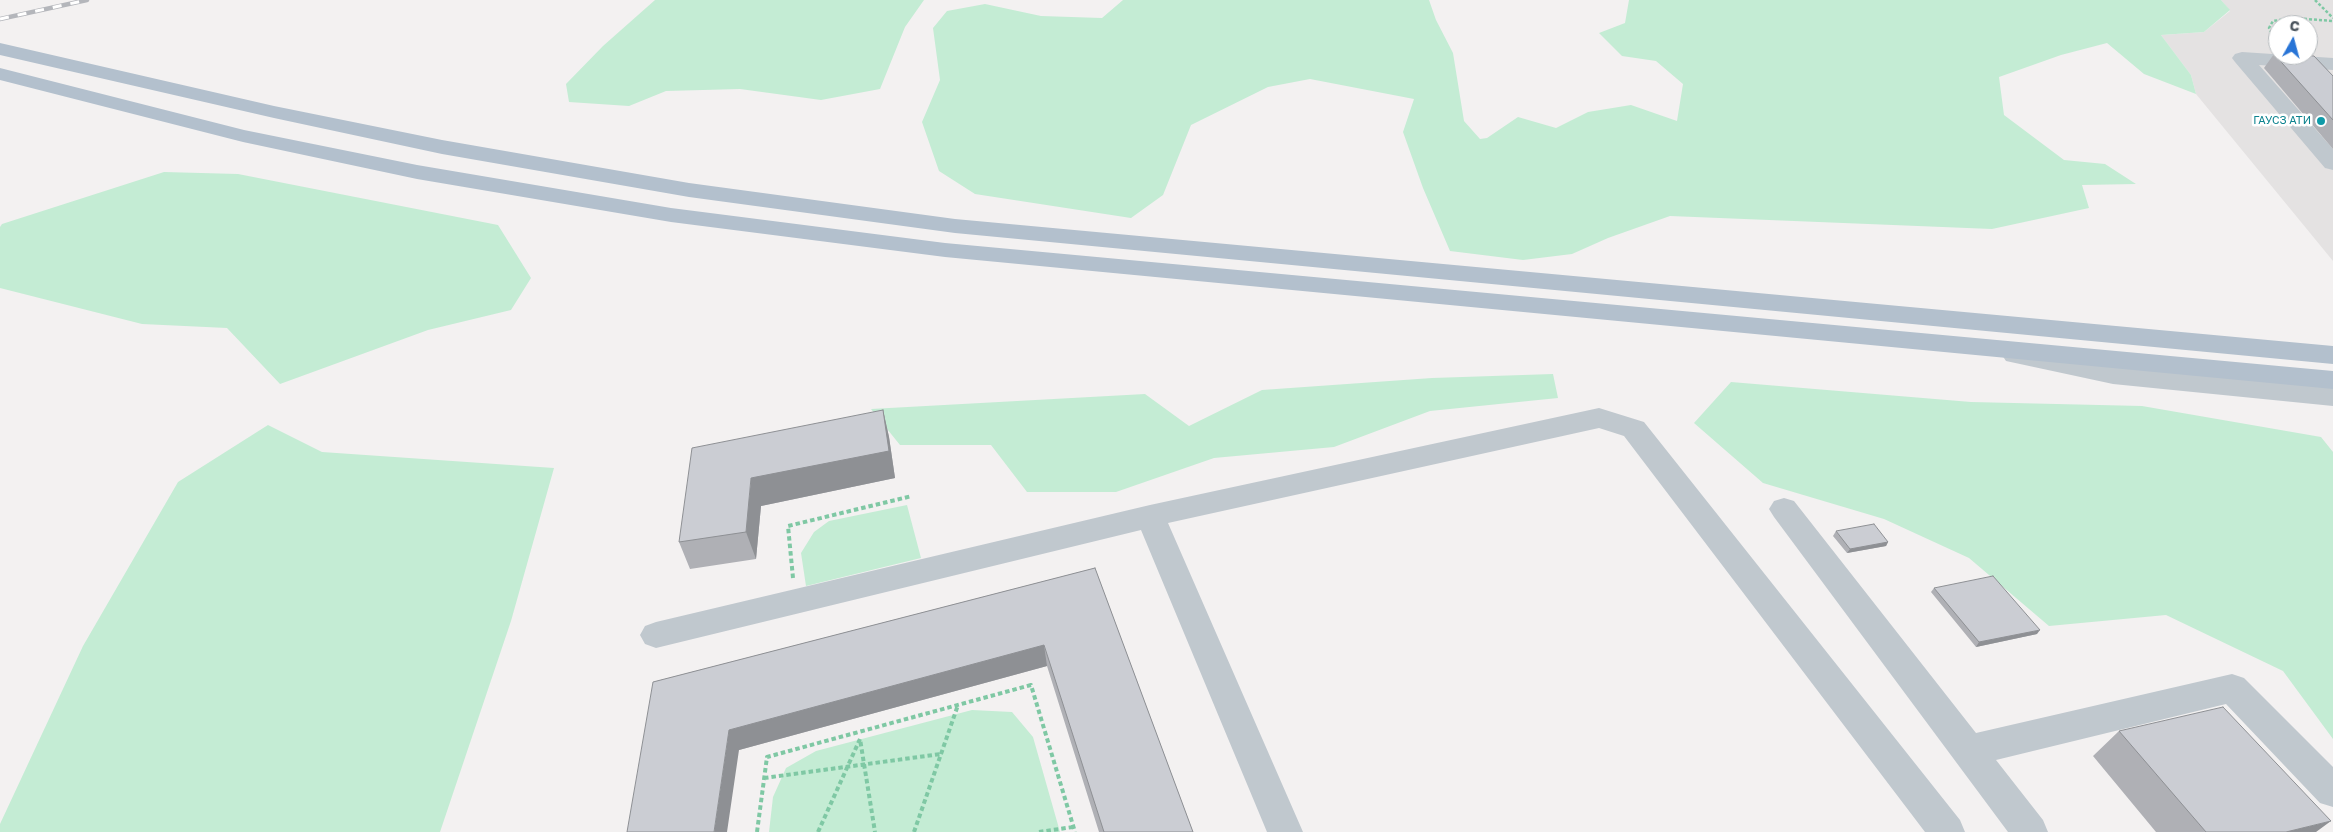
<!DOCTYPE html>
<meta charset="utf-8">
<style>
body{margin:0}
#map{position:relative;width:2333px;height:832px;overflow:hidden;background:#f3f1f1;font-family:"Golos Text",sans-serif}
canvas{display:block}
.north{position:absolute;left:2268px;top:15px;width:50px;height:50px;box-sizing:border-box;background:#fff;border:1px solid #b7bbbe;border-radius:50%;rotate:7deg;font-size:14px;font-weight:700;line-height:20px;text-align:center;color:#4a545d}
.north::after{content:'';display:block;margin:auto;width:18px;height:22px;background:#2874d6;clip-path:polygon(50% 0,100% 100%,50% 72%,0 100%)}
</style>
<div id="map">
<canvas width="2333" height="832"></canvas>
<div class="north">С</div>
</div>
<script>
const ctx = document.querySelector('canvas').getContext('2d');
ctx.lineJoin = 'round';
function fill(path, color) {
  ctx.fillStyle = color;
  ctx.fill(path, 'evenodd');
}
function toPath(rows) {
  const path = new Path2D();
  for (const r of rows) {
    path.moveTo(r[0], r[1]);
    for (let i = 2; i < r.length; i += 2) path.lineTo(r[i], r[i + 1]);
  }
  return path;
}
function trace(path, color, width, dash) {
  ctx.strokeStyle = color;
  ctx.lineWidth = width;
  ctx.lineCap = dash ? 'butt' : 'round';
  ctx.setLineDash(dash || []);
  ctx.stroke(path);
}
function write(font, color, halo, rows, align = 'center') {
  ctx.font = font + ' "Golos Text",sans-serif';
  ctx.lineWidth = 5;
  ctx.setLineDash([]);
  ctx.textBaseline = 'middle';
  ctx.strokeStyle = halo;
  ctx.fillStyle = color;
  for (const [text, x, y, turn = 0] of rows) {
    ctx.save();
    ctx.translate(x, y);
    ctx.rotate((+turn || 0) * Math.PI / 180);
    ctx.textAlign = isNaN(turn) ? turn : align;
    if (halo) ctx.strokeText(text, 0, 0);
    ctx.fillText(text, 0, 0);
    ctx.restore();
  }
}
fill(toPath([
 [2221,0,2333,0,2333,261,2196,94,2191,75,2161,35,2204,32,2230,11],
 [2278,25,2308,25,2308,55,2278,55]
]), '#e4e2e2');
fill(toPath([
 [655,0,924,0,905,27,880,89,821,100,740,89,666,91,629,106,569,102,566,84,603,46],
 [1123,0,1429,0,1436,20,1453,53,1464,121,1480,139,1487,138,1518,117,1556,128,1588,112,1631,105,1677,121,1683,84,1656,61,1622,56,1599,33,1625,23,1629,0,2221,0,2230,10,2204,32,2161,35,2191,75,2196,94,2144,74,2107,43,2061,55,1999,77,2004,115,2064,160,2105,164,2136,184,2082,185,2089,208,1992,229,1670,216,1608,238,1572,254,1523,260,1450,251,1423,188,1403,132,1414,99,1310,79,1268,87,1191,125,1163,195,1131,218,975,194,939,171,922,122,940,80,933,28,947,11,985,4,1041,16,1102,18],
 [164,172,238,174,498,225,531,278,511,310,428,330,280,384,227,328,142,324,0,288,0,227,2,224],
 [1553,374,1558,398,1430,411,1334,447,1214,458,1116,492,1027,492,991,445,900,445,871,409,1145,394,1189,426,1262,390,1432,378],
 [1731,382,1971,402,2142,406,2321,437,2333,452,2333,739,2283,671,2166,615,2049,626,1969,558,1884,519,1763,483,1694,423],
 [268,425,322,452,554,468,511,621,440,832,0,832,0,824,83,646,178,482],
 [907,505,921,558,806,586,801,553,814,532,829,521],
 [972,710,1012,712,1033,737,1060,832,769,832,773,797,786,768,816,751]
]), '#c4ecd4');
trace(toPath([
 [2315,0,2333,18],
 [2276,42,2269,28,2273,21,2293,18,2333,21]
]), '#7fc8a4', 2.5, [3, 2]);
trace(toPath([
 [793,578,788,526,912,496],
 [764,778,941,754],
 [757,832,767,757,1031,685,1075,832],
 [818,832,860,739,875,832],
 [914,832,958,705],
 [1039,832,1073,827]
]), '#7fc8a4', 4, [4.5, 3]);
fill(toPath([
 [2242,52,2333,58,2333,70,2259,65,2333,149,2333,170,2325,168,2235,62,2232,58,2235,54,2242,52],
 [2015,346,2113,366,2333,388,2333,406,2113,384,2006,361,2002,355,2006,349,2015,346],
 [1599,408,1644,422,1960,820,1965,832,1925,832,1624,436,1599,428,1168,523,1303,832,1267,832,1141,530,656,648,645,644,640,635,645,626,656,622,1150,505,1599,408],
 [1784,498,1794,501,1976,733,2232,674,2244,678,2333,767,2333,807,2320,803,2226,704,1996,760,2043,820,2048,832,2008,832,1774,517,1769,509,1774,501,1784,498]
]), '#c0c8ce');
fill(toPath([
 [0,43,274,106,442,140,689,183,955,219,2333,346,2333,364,955,233,689,197,442,154,274,118,0,55,0,43],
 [0,68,244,130,417,165,671,208,945,243,2333,371,2333,389,945,257,671,222,417,179,243,142,0,80,0,68]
]), '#b3c0cd');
const rail = toPath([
 [0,19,87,0]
]);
trace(rail, '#b4b6bb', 4.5);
trace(rail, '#fff', 3, [9]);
fill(toPath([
 [2274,54,2333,76,2333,149,2264,68],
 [883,410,889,437,895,478,761,506,756,559,690,569,679,542],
 [1836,531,1888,542,1886,546,1847,553,1833,536],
 [1095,568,1193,832,1099,832,1047,666,739,750,653,682],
 [1934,588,2037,634,1976,647,1931,592],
 [2119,731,2316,832,2156,832,2093,756]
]), '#afb0b5');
fill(toPath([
 [883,410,889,437,895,478,761,506,756,559,746,532,751,478],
 [1888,542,1886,546,1847,553,1850,549],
 [2040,630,2037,634,1976,647,1979,642],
 [1044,645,1047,666,739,750,727,832,714,832,729,730],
 [2331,821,2316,832,2286,832]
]), '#8e9094');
const building = toPath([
 [2274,54,2278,54,2278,55,2295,55,2314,56,2333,76,2333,120,2274,54],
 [883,410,889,451,751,478,746,532,679,542,692,448,883,410],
 [1874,524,1888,542,1850,549,1836,531,1874,524],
 [1095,568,1193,832,1104,832,1044,645,729,730,714,832,627,832,653,682,1095,568],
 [1993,576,2040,630,1979,642,1934,588,1993,576],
 [2223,707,2331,821,2286,832,2206,832,2119,731,2223,707]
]);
fill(building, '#cbcdd3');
trace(building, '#8e9094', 1);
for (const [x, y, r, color] of [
 [2321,121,5,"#0f9aa8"]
]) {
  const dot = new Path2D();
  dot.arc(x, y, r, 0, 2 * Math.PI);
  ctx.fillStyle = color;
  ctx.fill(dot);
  trace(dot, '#fff', 2);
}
write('11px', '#0d838f', '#fff', [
 ["ГАУСЗ АТИ",2311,121]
], 'right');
</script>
